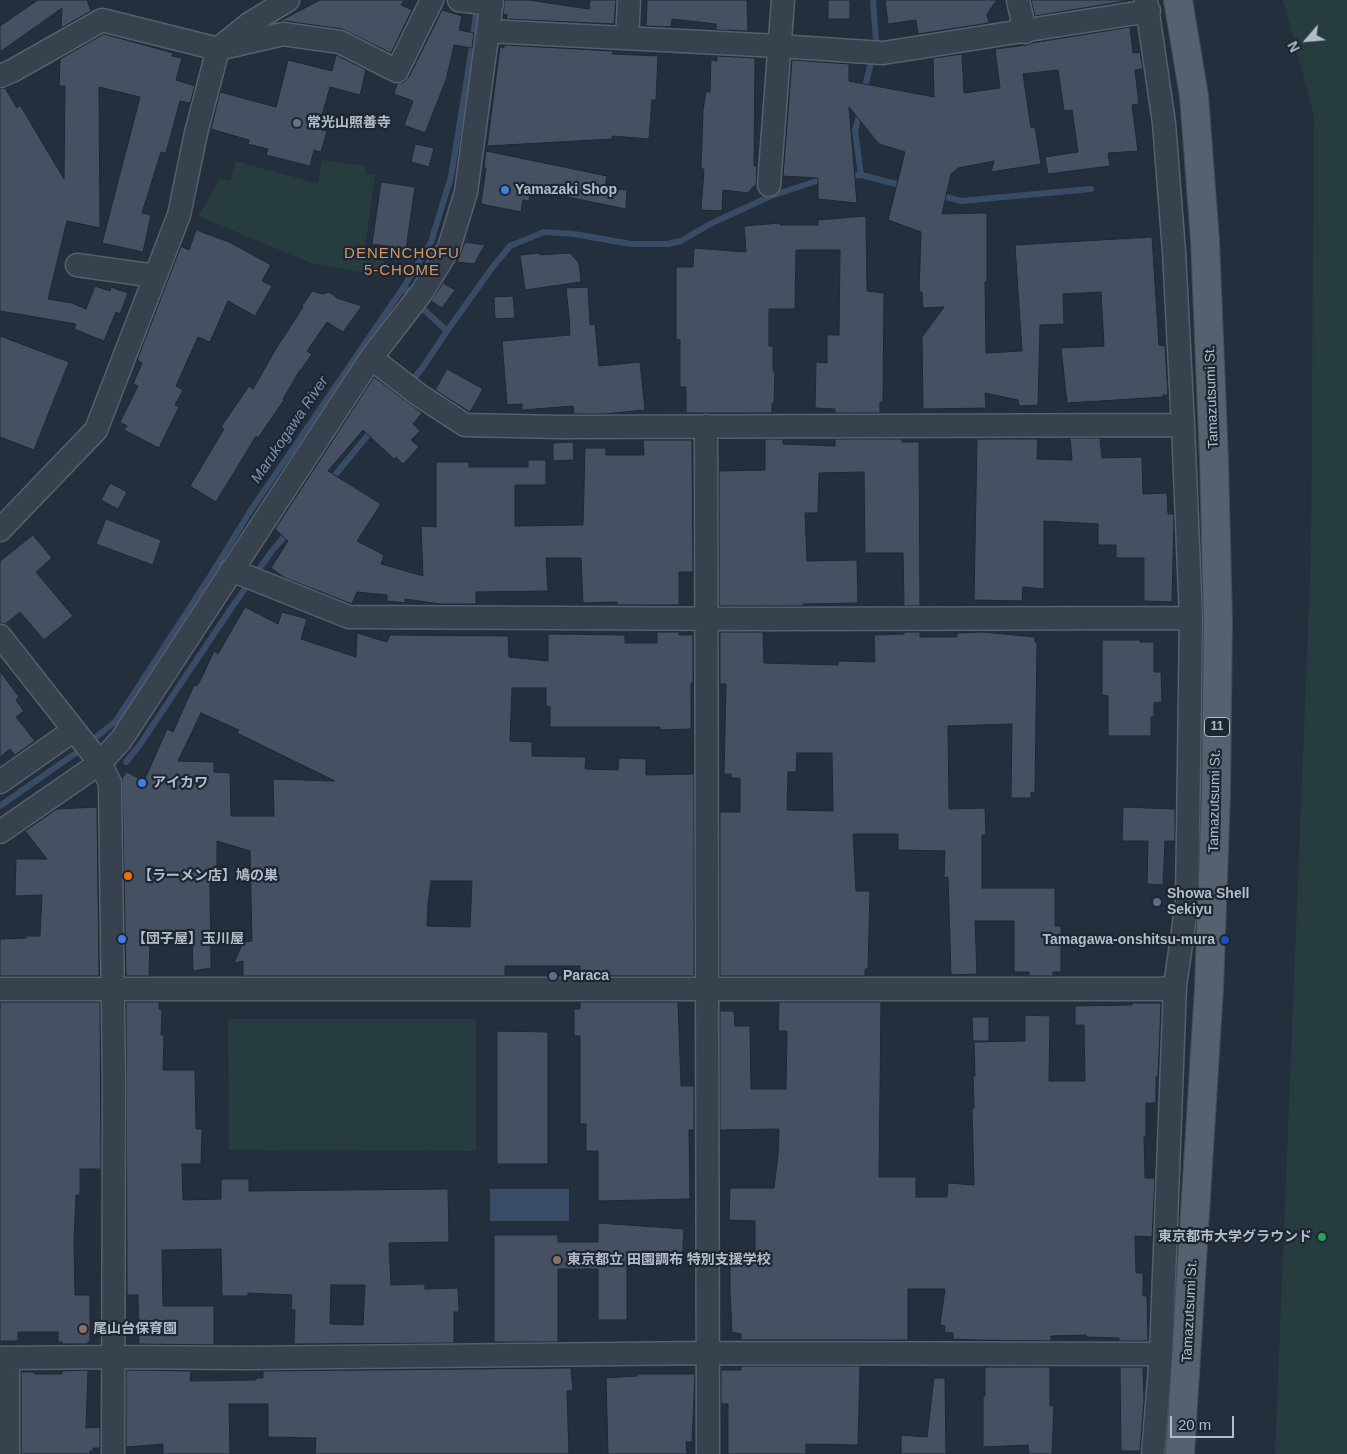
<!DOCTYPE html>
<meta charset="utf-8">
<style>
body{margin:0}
#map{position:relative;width:1347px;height:1454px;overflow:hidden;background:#242f3e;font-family:Helvetica,sans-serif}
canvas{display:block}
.north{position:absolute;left:1282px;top:15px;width:50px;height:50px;-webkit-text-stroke:4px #1d2633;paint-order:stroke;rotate:243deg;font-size:14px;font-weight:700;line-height:20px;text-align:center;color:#b4bcc9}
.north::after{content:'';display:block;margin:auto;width:18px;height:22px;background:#b4bcc9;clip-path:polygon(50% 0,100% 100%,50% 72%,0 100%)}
.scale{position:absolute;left:1170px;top:1416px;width:64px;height:22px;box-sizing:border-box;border:2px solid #b4bcc9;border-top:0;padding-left:6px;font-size:15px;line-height:18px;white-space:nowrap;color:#b4bcc9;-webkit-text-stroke:4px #1d2633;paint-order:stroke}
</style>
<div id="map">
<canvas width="1347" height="1454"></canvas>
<div class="north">N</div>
<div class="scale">20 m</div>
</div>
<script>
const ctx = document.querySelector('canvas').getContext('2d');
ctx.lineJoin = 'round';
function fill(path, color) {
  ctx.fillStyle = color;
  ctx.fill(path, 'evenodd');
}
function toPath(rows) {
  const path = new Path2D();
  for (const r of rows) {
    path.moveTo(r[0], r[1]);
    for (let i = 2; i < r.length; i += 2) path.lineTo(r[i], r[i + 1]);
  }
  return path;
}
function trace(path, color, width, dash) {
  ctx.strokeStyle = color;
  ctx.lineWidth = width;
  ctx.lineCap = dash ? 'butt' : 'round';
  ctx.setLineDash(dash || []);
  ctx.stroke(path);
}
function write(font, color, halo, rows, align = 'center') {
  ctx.font = font + ' Helvetica,"Noto Sans JP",sans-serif';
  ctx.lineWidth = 4.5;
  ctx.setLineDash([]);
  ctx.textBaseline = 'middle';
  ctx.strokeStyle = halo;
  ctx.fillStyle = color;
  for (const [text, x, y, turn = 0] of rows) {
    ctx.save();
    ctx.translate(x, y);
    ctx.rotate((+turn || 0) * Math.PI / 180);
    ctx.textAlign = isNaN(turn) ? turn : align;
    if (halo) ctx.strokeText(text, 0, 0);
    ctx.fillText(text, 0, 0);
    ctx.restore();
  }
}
fill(toPath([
 [1283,0,1347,0,1347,1454,1275,1454,1311,557,1314,115],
 [322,160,366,166,366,174,375,175,365,248,385,253,383,276,314,264,198,216,220,179,230,181,236,161,318,184],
 [228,1019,476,1019,476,1151,229,1150]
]), '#263c3f');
fill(toPath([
 [490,1189,569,1189,569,1221,490,1221]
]), '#394c67');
trace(toPath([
 [864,92,876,40,873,0],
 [860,112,855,130,861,175],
 [848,176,861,175,904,186],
 [938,195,961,201,1091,189],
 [405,285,407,294,447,331,492,268,510,246,544,232,574,234,631,244,668,244,681,241,710,224,771,196,826,178],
 [394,403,423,367,447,331],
 [331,480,372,430],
 [126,762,139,746,232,607,272,551,288,532],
 [0,806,76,753,116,721,209,578,251,510,405,285,431,242,451,177,471,53,477,6]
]), '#394c67', 6);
const building = toPath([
 [38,0,87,0,91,11,61,28,62,8,0,52,0,26,38,0],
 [320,0,404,0,401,5,412,10,391,53,342,29,285,21,278,22,320,0],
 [505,0,528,0,589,9,590,0,616,0,614,24,506,19,507,15,503,14,505,0],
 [647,0,747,0,748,31,716,30,716,24,672,19,671,27,646,26,647,0],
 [828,0,850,0,850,19,828,19,828,0],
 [885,0,997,0,987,14,989,23,918,34,916,20,888,24,885,0],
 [1031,0,1126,0,1126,1,1035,16,1031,0],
 [442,10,462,16,459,30,474,33,472,48,454,45,446,80,425,133,404,125,413,101,394,94,397,84,404,82,409,77,442,10],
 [1130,27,1133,53,1140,52,1143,69,1135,70,1139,104,1132,105,1138,151,1108,153,1110,166,1048,174,1045,157,1078,152,1072,110,1064,111,1058,70,1023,74,1031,128,1035,127,1041,164,991,172,994,161,958,168,951,174,942,214,987,213,987,282,985,282,986,353,1022,351,1015,245,1152,237,1159,345,1165,346,1168,395,1163,395,1163,397,1067,403,1061,348,1104,346,1101,292,1063,294,1064,324,1040,325,1038,405,1019,406,1018,400,985,393,986,408,923,409,922,337,944,307,923,308,922,292,919,292,921,232,888,220,905,152,879,144,849,107,857,203,818,199,818,178,783,176,792,60,849,64,849,81,934,97,933,58,962,54,964,93,1000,88,995,49,1027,45,1032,43,1130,27],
 [104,34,173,53,172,56,182,58,176,80,195,86,190,103,180,101,166,153,161,152,142,213,151,215,143,252,102,243,140,97,99,87,100,228,67,221,48,299,72,303,86,309,95,286,110,291,111,287,128,293,120,314,116,312,104,341,74,329,76,324,0,311,0,89,5,88,17,108,20,105,64,179,65,86,59,86,60,59,104,34],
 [504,45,613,51,612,54,658,56,656,100,652,100,649,139,612,136,612,139,487,146,500,47,504,48,504,45],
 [336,55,366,70,360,95,330,87,318,129,327,131,321,152,314,150,310,166,266,155,268,149,248,144,249,140,211,129,220,92,276,107,288,60,332,71,336,55],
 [717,56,755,58,754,166,757,166,756,184,751,189,749,193,723,190,722,211,701,210,704,169,701,169,703,110,706,92,710,92,711,60,717,61,717,56],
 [415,144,434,148,429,167,411,162,415,144],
 [486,151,607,176,605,188,627,190,626,209,553,194,530,194,529,201,523,200,521,212,481,204,486,168,484,168,486,151],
 [381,182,415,187,406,249,372,244,381,182],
 [866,216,867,291,884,293,883,402,880,402,880,413,835,413,835,409,815,408,816,362,827,363,827,335,839,335,840,250,796,250,795,309,769,309,769,346,773,346,773,371,775,371,774,403,772,403,772,413,686,413,686,387,680,387,680,340,676,339,676,267,693,267,694,248,746,252,744,226,780,223,780,225,818,225,818,220,866,216],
 [196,230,229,242,271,265,262,281,272,286,255,316,228,301,210,342,198,337,176,386,183,390,175,405,179,407,159,448,124,430,127,426,120,422,138,386,133,384,142,363,137,360,181,246,189,250,196,230],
 [465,242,485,245,474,264,457,262,465,242],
 [539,253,540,255,570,253,579,263,581,282,525,290,520,255,539,253],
 [443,283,455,290,442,308,431,301,443,283],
 [588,287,590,325,595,324,599,366,640,362,645,410,604,414,574,414,573,406,522,410,522,404,507,405,502,341,570,335,569,327,570,327,566,288,588,287],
 [312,291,323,294,329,292,337,298,362,306,343,332,327,322,307,351,312,354,301,370,300,370,283,399,284,400,258,438,256,436,216,502,190,486,224,429,221,427,249,386,253,389,274,352,303,307,302,306,312,291],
 [513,296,515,318,495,319,494,297,513,296],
 [0,336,69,362,34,450,0,437,0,336],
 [447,369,483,389,470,412,435,390,447,369],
 [374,377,422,413,413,424,420,431,411,440,419,447,403,464,396,457,394,459,363,430,328,471,381,504,357,541,384,555,381,564,423,576,421,526,436,527,436,462,469,462,469,467,528,467,528,460,546,460,546,485,515,485,515,526,583,525,585,448,606,448,606,455,644,455,643,440,692,440,693,572,679,572,679,605,617,605,617,602,583,603,581,558,546,558,548,591,476,592,476,604,441,604,405,599,405,603,387,601,387,595,357,592,352,604,285,578,271,568,288,541,275,529,374,377],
 [1070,438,1100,438,1102,458,1142,457,1143,494,1167,493,1168,514,1174,514,1172,602,1144,601,1144,558,1116,558,1116,545,1098,545,1098,524,1044,521,1044,589,1023,587,1022,601,974,600,977,439,1038,439,1037,459,1072,460,1070,438],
 [765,439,783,439,783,444,835,446,835,439,902,439,902,442,919,442,920,606,904,606,903,553,865,553,864,472,819,473,818,513,805,513,807,561,857,560,858,603,803,604,803,606,719,606,719,471,765,470,765,439],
 [573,442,574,460,553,461,553,443,573,442],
 [110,483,127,492,118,509,101,500,110,483],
 [106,519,161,540,153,565,96,544,106,519],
 [33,535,52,558,36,572,73,616,44,640,20,612,5,624,0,623,0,561,33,535],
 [245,607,278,624,282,612,307,619,301,639,356,657,357,633,387,642,390,635,508,636,509,657,548,661,548,634,625,635,625,643,657,643,657,632,679,632,679,635,693,635,693,683,691,683,691,729,660,730,660,727,550,727,550,707,546,706,546,688,512,688,510,741,532,742,532,756,586,757,585,769,618,770,619,758,646,759,646,775,694,774,694,976,580,976,580,966,505,966,505,976,243,976,243,961,234,963,243,942,252,941,250,851,217,841,217,884,210,884,211,968,193,971,192,940,150,938,149,976,126,976,122,778,127,772,144,781,167,729,173,732,194,685,197,686,201,679,214,651,218,654,245,607],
 [201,713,239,730,237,733,335,781,273,779,274,816,231,816,230,773,214,772,214,762,178,761,201,713],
 [431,881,472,881,470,927,427,926,428,904,431,881],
 [720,632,763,632,764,663,838,665,838,661,875,662,874,635,904,634,904,632,920,632,920,637,957,637,957,633,983,632,1035,637,1035,642,1037,642,1035,793,1031,792,1031,798,1011,798,1012,724,948,726,949,809,985,808,986,835,982,835,982,888,1055,888,1055,926,1061,926,1061,972,1053,972,1053,976,1029,976,1029,972,1014,972,1014,921,975,921,977,974,951,975,948,877,944,878,945,851,898,850,898,834,853,834,856,891,870,891,868,969,865,969,865,976,720,976,720,812,740,812,740,778,731,778,731,774,724,774,726,684,720,684,720,632],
 [797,753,832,753,833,811,787,810,788,772,796,772,797,753],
 [1102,640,1140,640,1140,642,1154,642,1154,672,1161,672,1162,702,1154,703,1154,717,1151,717,1151,736,1108,736,1108,696,1102,695,1102,640],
 [0,671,19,697,16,700,24,711,16,717,35,741,15,755,10,749,0,757,0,671],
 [97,807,99,976,0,976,0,939,26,938,26,936,40,936,42,895,15,896,16,859,47,859,25,831,57,809,97,807],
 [1123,807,1175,809,1175,841,1165,841,1163,885,1147,884,1148,841,1122,841,1123,807],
 [0,1002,100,1002,101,1169,80,1169,80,1195,76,1195,74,1240,75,1295,90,1295,90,1342,88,1342,88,1344,62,1344,62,1342,58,1342,58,1332,18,1332,18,1341,0,1341,0,1002],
 [126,1002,159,1002,159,1009,162,1010,161,1035,164,1035,163,1070,195,1070,196,1129,202,1129,201,1164,182,1164,183,1200,221,1199,221,1179,249,1179,249,1191,448,1189,449,1242,389,1243,391,1285,425,1284,425,1289,458,1288,459,1312,454,1312,454,1343,294,1344,295,1310,291,1310,292,1295,248,1293,248,1296,222,1296,221,1249,162,1250,163,1306,214,1306,214,1345,139,1344,138,1295,127,1295,126,1002],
 [331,1285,365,1285,363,1325,330,1324,331,1285],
 [580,1002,678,1002,681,1086,694,1086,694,1130,689,1130,690,1199,598,1201,598,1151,586,1151,586,1124,580,1124,580,1036,574,1036,574,1009,580,1009,580,1002],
 [779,1002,881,1002,879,1177,916,1177,916,1197,947,1197,948,1183,974,1185,972,1108,974,1108,973,1076,975,1076,974,1042,1025,1041,1025,1015,1050,1016,1049,1081,1085,1081,1084,1025,1075,1025,1075,1006,1132,1005,1132,1003,1161,1003,1158,1077,1156,1077,1156,1103,1146,1103,1146,1137,1144,1137,1145,1178,1155,1178,1152,1237,1135,1236,1136,1273,1143,1273,1143,1296,1147,1296,1148,1341,1119,1341,1119,1338,1086,1337,1086,1335,1051,1336,1051,1341,977,1340,953,1339,953,1333,944,1332,945,1326,940,1325,945,1289,908,1289,908,1340,741,1340,741,1334,732,1332,730,1290,730,1259,755,1260,755,1221,729,1220,730,1188,774,1188,778,1155,779,1129,720,1130,720,1011,734,1011,735,1026,750,1026,751,1089,786,1089,787,1031,778,1031,779,1002],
 [972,1017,989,1017,989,1041,973,1041,972,1017],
 [497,1031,548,1032,548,1164,497,1164,497,1031],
 [598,1223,684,1229,682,1263,627,1262,627,1320,598,1320,598,1269,558,1269,558,1342,494,1342,494,1235,558,1235,558,1242,598,1242,598,1223],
 [741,1366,860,1366,858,1445,806,1444,806,1454,728,1454,728,1404,721,1404,721,1370,741,1370,741,1366],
 [985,1367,1050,1367,1050,1406,1054,1406,1052,1454,1029,1454,1028,1445,983,1447,983,1396,985,1396,985,1367],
 [1120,1367,1143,1367,1144,1400,1140,1451,1121,1451,1120,1367],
 [571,1368,573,1391,567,1391,569,1454,315,1454,316,1438,268,1437,268,1404,229,1404,230,1454,163,1454,163,1444,126,1447,126,1370,191,1371,190,1381,256,1380,256,1378,263,1378,263,1371,571,1368],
 [88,1370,86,1428,100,1427,100,1448,93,1448,93,1451,90,1451,90,1454,21,1454,21,1372,33,1372,35,1374,62,1374,62,1371,88,1370],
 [637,1374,695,1374,692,1442,686,1442,687,1454,608,1454,606,1378,637,1376,637,1374],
 [934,1378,945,1378,946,1454,901,1454,901,1435,927,1437,934,1378]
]);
fill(building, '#455162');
trace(building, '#1f2835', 1);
const minor = toPath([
 [459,0,492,4],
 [1018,0,1025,32],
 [1146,0,1164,123,1174,252,1183,425,1191,618,1187,903,1175,986,1161,1354,1153,1454],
 [488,31,778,46,883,53,1149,11],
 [627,38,629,0],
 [0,76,12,71,102,20,218,49,283,34,340,42,397,71,432,0],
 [769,185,783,0],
 [77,265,155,276],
 [371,358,419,395,465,425,560,427,1183,425],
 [706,426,708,1454],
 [0,530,96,430,179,215,196,133,218,49,249,24,288,0],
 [231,570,349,617,771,619,1191,618],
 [0,636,100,763,110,783,114,1085,113,1454],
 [0,782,74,730],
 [0,832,100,763,121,740,371,358,422,292,449,248,466,192,492,0],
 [0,989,1161,989,1175,986],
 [0,1358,114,1357,246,1358,707,1353,1161,1354],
 [8,1358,8,1454]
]);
const primary = toPath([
 [1178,0,1194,96,1205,240,1214,461,1218,620,1216,794,1209,988,1180,1454]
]);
trace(minor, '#565f6c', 25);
trace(primary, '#414a57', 30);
trace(minor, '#38414e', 22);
trace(primary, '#56606e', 28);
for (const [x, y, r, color] of [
 [297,123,5,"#6b7280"],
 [505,190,5,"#3f7fe0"],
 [142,783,5,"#3f7fe0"],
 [128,876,5,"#e8710a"],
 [1157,902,5,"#5c6f8a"],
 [122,939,5,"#3f7fe0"],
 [1225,940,5,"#1a4fb4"],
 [553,976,5,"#5c6f8a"],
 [1322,1237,5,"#2e9e5b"],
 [557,1260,5,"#8d6e63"],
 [83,1329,5,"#8d6e63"]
]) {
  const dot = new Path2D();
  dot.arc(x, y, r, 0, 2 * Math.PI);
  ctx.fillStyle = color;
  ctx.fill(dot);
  trace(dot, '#1d2633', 2);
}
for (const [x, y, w] of [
 [1217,727,25]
]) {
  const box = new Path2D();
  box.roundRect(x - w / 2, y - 9.5, w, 19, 4);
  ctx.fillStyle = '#1d2633';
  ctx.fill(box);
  trace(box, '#b4bcc9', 1);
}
write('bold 12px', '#b4bcc9', null, [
 ["11",1217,727]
]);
write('bold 14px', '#b4bcc9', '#1d2633', [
 ["常光山照善寺",307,123],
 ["Yamazaki Shop",515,190],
 ["アイカワ",152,783],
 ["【ラーメン店】鳩の巣",138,876],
 ["Showa Shell",1167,894],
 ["Sekiyu",1167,910],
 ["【団子屋】玉川屋",132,939],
 ["Tamagawa-onshitsu-mura",1215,940,"right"],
 ["Paraca",563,976],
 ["東京都市大学グラウンド",1312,1237,"right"],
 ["東京都立 田園調布 特別支援学校",567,1260],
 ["尾山台保育園",93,1329]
], 'left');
write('14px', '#b4bcc9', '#1d2633', [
 ["Tamazutsumi St.",1212,397,-92],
 ["Tamazutsumi St.",1215,801,-89],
 ["Tamazutsumi St.",1190,1311,-87]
]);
ctx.letterSpacing = '1px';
write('15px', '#d59563', '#1d2633', [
 ["DENENCHOFU",402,254],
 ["5-CHOME",402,271]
]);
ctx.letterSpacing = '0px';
write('italic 15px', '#7c92b1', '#1d2633', [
 ["Marukogawa River",290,430,-56]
]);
</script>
